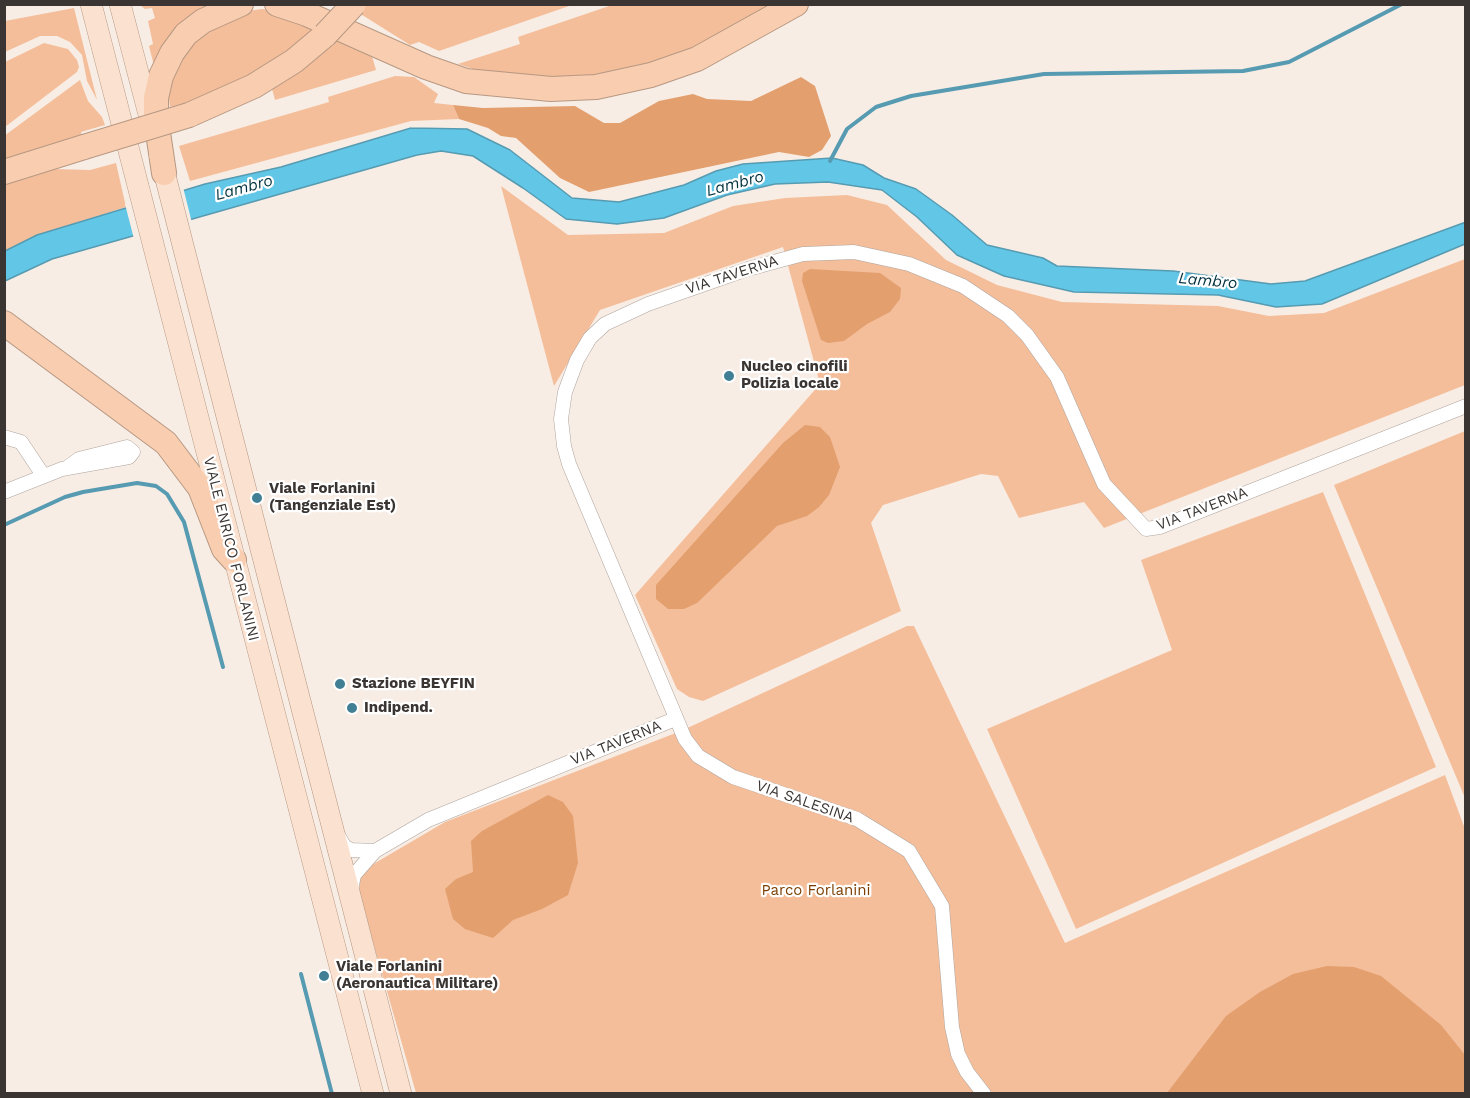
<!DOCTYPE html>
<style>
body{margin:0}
#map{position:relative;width:1470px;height:1098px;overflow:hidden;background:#f8ede5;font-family:"Work Sans",sans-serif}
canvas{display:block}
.frame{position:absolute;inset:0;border:6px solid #3a3532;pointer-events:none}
</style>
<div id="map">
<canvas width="1470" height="1098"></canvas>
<div class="frame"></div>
</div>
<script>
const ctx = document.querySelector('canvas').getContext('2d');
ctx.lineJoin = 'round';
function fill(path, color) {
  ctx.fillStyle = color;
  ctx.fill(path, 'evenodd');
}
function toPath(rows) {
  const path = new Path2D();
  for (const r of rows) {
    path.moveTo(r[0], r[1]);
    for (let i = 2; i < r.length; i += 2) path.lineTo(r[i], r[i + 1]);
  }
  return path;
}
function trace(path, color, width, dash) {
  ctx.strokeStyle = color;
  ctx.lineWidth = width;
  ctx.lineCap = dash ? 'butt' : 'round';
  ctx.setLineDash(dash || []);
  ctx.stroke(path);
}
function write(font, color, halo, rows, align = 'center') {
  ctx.font = font + ' "Work Sans",sans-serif';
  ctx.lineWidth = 4.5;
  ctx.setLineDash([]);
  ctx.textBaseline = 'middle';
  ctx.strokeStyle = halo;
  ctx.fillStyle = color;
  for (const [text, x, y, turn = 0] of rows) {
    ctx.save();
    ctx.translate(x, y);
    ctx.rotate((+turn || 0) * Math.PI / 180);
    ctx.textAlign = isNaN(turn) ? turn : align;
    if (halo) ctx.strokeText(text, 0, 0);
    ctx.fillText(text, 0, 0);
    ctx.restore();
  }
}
fill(toPath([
 [367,4,572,5,439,51,419,42,410,45,359,13],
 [140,5,221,5,153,72,154,66,149,46,153,44,148,21,155,18,152,8,145,9],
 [612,5,785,5,703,51,572,82,479,71,458,64,520,44,518,37],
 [74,8,97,100,87,81,82,55,70,42,57,36,40,36,5,52,5,21],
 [262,9,283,11,322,25,273,67,208,98,170,107,167,82,193,38,241,12],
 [335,39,372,56,376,70,275,100,271,85],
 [44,43,68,49,77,60,79,67,77,72,5,127,5,62],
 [395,76,414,77,438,94,434,103,453,105,459,119,411,121,190,181,179,146,329,102,328,97],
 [80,80,88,101,102,117,105,125,81,132,82,138,5,162,4,136],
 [116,163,126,207,37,235,5,251,5,183,54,169,90,170],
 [501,186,568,235,664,233,733,206,785,198,847,195,887,205,946,260,997,285,1062,302,1218,306,1269,316,1324,313,1465,259,1465,385,1104,528,1084,502,1019,518,998,476,981,474,883,505,871,523,901,611,703,701,689,697,677,689,635,595,820,384,783,247,600,310,554,386],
 [1465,431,1465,798,1334,485],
 [1323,492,1436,767,1076,929,987,729,1172,650,1141,560],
 [907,626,914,626,1065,943,1445,775,1465,829,1465,1093,416,1093,359,893,360,878,370,866,445,822,681,731]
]), '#f4be9a');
fill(toPath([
 [801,77,815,86,831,136,822,150,809,157,779,152,589,192,560,178,516,138,501,136,488,128,459,119,453,105,483,108,575,106,604,123,620,123,659,101,693,94,707,99,751,101],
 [810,269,880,273,901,288,900,299,890,312,867,324,844,341,828,343,821,340,802,281,803,273],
 [805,425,820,427,830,437,840,467,829,495,819,507,807,516,777,526,697,603,684,609,668,609,656,599,656,585,783,443],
 [548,795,563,802,573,816,578,863,568,895,542,909,513,920,493,938,465,929,453,919,445,889,456,879,473,872,471,841,482,831],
 [1327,966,1354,967,1381,976,1441,1025,1465,1055,1465,1093,1167,1093,1226,1016,1260,992,1293,974]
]), '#e39f6e');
const water = toPath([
 [411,128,467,129,510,150,572,198,619,202,684,185,716,171,743,164,832,158,863,165,884,178,916,189,952,215,987,245,1043,258,1057,266,1173,271,1271,284,1305,281,1466,222,1465,244,1322,304,1276,307,1218,295,1074,292,1004,276,957,255,917,217,882,190,828,182,775,184,727,195,664,218,617,224,566,219,523,188,473,156,441,151,417,155,52,259,5,281,5,251,37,235,205,184,281,167,411,128]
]);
fill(water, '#62c7e7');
trace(water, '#569bb1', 1.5);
fill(toPath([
 [183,187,192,223,134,239,125,204]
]), '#f8ede5');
trace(toPath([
 [830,161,847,129,876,107,911,96,1044,74,1243,71,1289,62,1402,4],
 [4,525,65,497,83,492,137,483,156,486,167,494,184,522,223,667],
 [301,974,332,1094]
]), '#569bb1', 4);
const street = toPath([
 [4,437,21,442,43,475],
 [4,492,62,469,129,457,133,452,127,447,79,459,68,467],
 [339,837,344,846,351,850,375,851],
 [351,890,354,875,375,851,428,820,675,719],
 [984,1094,967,1072,958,1054,952,1027,942,906,909,851,857,819,733,777,698,756,685,739,569,464,564,446,561,419,565,392,577,360,590,338,605,324,648,304,748,269,803,254,854,252,909,264,963,286,1008,316,1027,335,1057,377,1104,484,1146,529,1160,527,1466,406]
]);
const primary = toPath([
 [91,4,373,1094],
 [120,4,152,126],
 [160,156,401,1094]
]);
const highway = toPath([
 [277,4,307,14,426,67,466,81,551,89,596,87,651,75,697,59,796,4],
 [189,115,254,86,294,61,325,35],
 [4,172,84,147],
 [164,173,156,119,156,98,161,76,172,53,186,34,203,21,241,4],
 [4,323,166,443,200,488,224,549,234,560]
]);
trace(street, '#afa49d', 15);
trace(primary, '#b69883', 22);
trace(highway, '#b69883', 26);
trace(street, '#fff', 14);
trace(primary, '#fbe1cf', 21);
trace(highway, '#f9cdaf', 24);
const highwayBridge = toPath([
 [325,35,354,4],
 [84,147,189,115]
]);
trace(highwayBridge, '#b69883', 26, []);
trace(highwayBridge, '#f9cdaf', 24);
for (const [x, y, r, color] of [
 [729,376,6,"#407f94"],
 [257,498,6,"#407f94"],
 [340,684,6,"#407f94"],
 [352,708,6,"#407f94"],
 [324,976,6,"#407f94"]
]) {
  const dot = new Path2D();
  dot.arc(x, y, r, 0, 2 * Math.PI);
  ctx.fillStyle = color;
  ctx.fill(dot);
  trace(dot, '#fff', 2);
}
write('15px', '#3a3532', '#fff', [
 ["VIA TAVERNA",732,275,-18],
 ["VIA TAVERNA",1202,509,-21],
 ["VIALE ENRICO FORLANINI",231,549,76],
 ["VIA TAVERNA",616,743,-22],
 ["VIA SALESINA",805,802,19]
]);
write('bold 15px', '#3a3532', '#fff', [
 ["Nucleo cinofili",741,367],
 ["Polizia locale",741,384],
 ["Viale Forlanini",269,489],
 ["(Tangenziale Est)",269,506],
 ["Stazione BEYFIN",352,684],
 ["Indipend.",364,708],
 ["Viale Forlanini",336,967],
 ["(Aeronautica Militare)",336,984]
], 'left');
write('15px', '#7c3e00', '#fff', [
 ["Parco Forlanini",816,891]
]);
write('italic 16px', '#00313e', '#fff', [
 ["Lambro",735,184,-15],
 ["Lambro",244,188,-15],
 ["Lambro",1208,281,5]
]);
</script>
